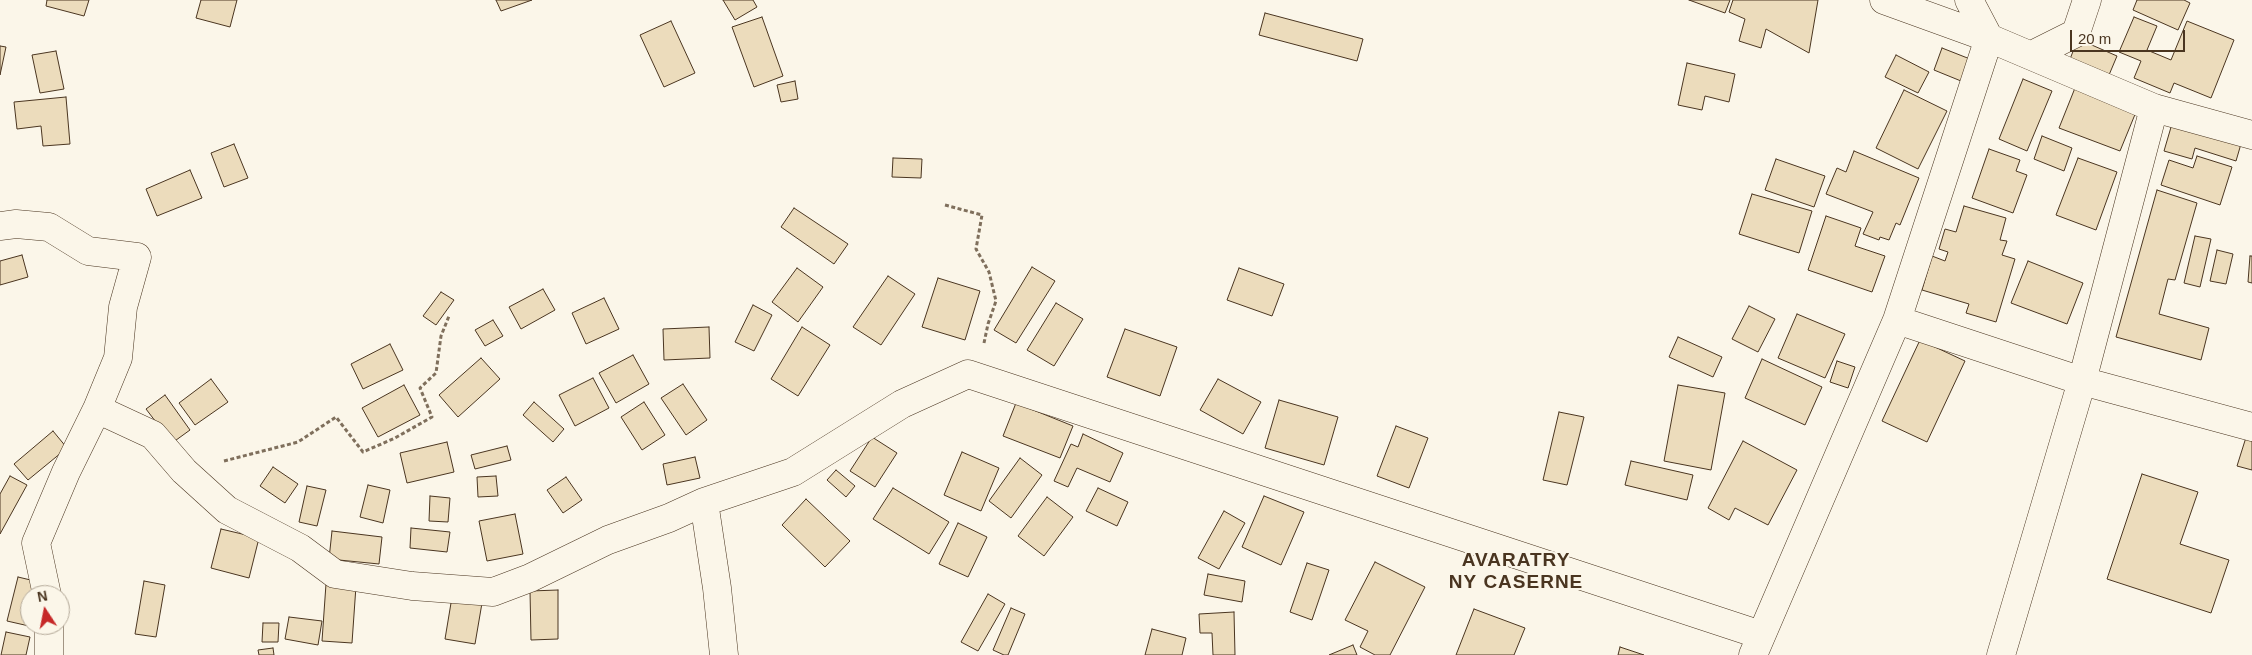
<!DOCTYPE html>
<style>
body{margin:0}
#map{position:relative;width:2252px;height:655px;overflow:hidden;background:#fbf6e9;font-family:Arial,sans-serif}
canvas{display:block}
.north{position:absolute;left:20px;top:585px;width:50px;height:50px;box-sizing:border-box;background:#fbf6e9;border:1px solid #b4a999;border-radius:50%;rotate:349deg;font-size:14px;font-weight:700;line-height:20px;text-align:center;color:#4a3520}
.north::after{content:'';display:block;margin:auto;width:18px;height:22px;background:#c62828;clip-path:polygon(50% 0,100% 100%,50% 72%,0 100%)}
.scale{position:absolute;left:2070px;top:30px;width:115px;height:22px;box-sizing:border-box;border:2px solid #4a3520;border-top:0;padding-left:6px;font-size:15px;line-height:18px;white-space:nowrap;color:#4a3520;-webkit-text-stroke:4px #fbf6e9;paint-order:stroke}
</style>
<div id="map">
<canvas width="2252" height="655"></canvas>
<div class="north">N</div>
<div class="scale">20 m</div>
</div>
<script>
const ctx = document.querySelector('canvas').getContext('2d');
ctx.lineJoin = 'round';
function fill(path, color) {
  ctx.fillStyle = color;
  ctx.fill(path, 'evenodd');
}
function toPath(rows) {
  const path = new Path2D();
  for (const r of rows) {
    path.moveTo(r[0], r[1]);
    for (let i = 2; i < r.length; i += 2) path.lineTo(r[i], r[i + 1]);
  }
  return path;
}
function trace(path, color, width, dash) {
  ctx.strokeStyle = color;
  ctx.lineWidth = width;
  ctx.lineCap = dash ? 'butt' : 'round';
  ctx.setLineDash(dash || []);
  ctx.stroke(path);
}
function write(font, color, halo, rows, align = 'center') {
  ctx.font = font + ' Arial,sans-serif';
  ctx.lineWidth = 4;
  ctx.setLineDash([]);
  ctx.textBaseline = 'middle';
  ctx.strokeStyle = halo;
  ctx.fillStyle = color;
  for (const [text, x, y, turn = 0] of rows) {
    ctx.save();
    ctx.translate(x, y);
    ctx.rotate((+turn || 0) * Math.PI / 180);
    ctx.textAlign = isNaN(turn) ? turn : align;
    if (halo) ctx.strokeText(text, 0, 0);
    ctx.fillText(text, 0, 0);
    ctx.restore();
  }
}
const building = toPath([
 [47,0,89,0,84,16,46,6,47,0],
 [201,0,237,0,230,27,196,18,201,0],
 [496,0,532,0,501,11,496,0],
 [723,0,753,0,757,7,735,20,723,0],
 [1689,0,1730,0,1725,13,1689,0],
 [1733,0,1818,0,1809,53,1766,29,1761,48,1739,41,1745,19,1729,12,1733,0],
 [2137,0,2184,0,2190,3,2178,30,2133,10,2137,0],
 [1265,13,1363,39,1357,61,1259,35,1265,13],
 [762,17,783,76,754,87,732,27,762,17],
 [2134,17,2157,26,2147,50,2171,60,2187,21,2234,40,2211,98,2174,83,2170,93,2134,78,2141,61,2119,52,2134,17],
 [671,21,695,73,664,87,640,35,671,21],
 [2078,39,2117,56,2109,75,2070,59,2078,39],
 [0,46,6,47,0,75,0,46],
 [1942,48,1970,59,1961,81,1934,70,1942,48],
 [56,51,64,89,40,93,32,55,56,51],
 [1896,55,1929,72,1918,93,1885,77,1896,55],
 [1687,63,1735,74,1729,102,1705,96,1702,110,1678,105,1687,63],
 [2023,79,2052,91,2027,151,1999,139,2023,79],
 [795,81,798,99,781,102,777,85,795,81],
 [2075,88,2136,112,2120,151,2059,128,2075,88],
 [1904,90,1947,111,1918,169,1876,148,1904,90],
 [66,97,70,144,43,146,41,126,17,129,14,102,66,97],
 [2174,117,2243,137,2236,161,2195,148,2192,159,2164,151,2174,117],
 [2042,136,2072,148,2064,171,2034,159,2042,136],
 [234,144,248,178,224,187,211,153,234,144],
 [1989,149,2020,160,2016,171,2027,175,2013,213,1972,198,1989,149],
 [1854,151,1919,178,1900,225,1896,223,1889,240,1880,237,1879,240,1863,234,1873,212,1826,194,1837,168,1846,172,1854,151],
 [2197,156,2232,167,2220,205,2161,185,2169,160,2193,168,2197,156],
 [893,158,922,159,921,178,892,177,893,158],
 [2078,158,2117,172,2096,230,2056,215,2078,158],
 [1776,159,1825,176,1814,207,1765,190,1776,159],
 [190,170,202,198,157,216,146,189,190,170],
 [2157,190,2197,203,2175,280,2168,279,2159,314,2209,328,2201,360,2116,337,2157,190],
 [1752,194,1812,211,1799,253,1739,234,1752,194],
 [1964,206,2006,218,2000,240,2007,241,2002,255,2015,259,1996,322,1966,313,1969,304,1922,290,1932,256,1945,261,1948,252,1939,249,1945,229,1956,232,1964,206],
 [794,208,848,244,834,264,781,227,794,208],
 [1826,216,1861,228,1855,246,1885,256,1872,292,1808,270,1826,216],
 [2195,236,2211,239,2200,287,2184,283,2195,236],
 [2217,250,2233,254,2226,284,2210,281,2217,250],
 [22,255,28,277,0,285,0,261,22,255],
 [2250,256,2252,256,2252,283,2248,282,2250,256],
 [2028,261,2083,283,2067,324,2011,303,2028,261],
 [1032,267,1055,281,1016,343,994,330,1032,267],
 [797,268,823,287,798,322,772,302,797,268],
 [1239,268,1284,284,1272,316,1227,300,1239,268],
 [888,276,915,294,881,345,853,327,888,276],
 [938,278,980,291,965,340,922,327,938,278],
 [543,289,555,310,521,329,509,307,543,289],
 [441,292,454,300,436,325,423,316,441,292],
 [604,298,619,329,586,344,572,313,604,298],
 [1056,303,1083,319,1054,366,1027,350,1056,303],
 [753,305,772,315,754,351,735,342,753,305],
 [1749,306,1775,319,1758,352,1732,339,1749,306],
 [1797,314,1845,334,1825,378,1778,358,1797,314],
 [493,320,503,336,485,346,475,330,493,320],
 [709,327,710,358,664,360,663,329,709,327],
 [802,327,830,345,798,396,771,379,802,327],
 [1125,329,1177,347,1160,396,1107,377,1125,329],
 [1678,337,1722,357,1713,377,1669,357,1678,337],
 [1920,340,1965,361,1927,442,1882,421,1920,340],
 [390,344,403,370,363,389,351,364,390,344],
 [633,355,649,384,616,403,599,373,633,355],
 [481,358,500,379,458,417,439,395,481,358],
 [1762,359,1822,387,1805,425,1745,398,1762,359],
 [1837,361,1855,367,1848,388,1830,382,1837,361],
 [593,378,609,408,575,426,559,395,593,378],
 [211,379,228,402,195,425,179,403,211,379],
 [1218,379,1261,402,1243,434,1200,410,1218,379],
 [683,384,707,420,686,435,661,398,683,384],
 [404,385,420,415,378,437,362,408,404,385],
 [1678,385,1725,393,1711,470,1664,461,1678,385],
 [165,395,190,430,172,443,146,409,165,395],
 [1279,400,1338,417,1324,465,1265,448,1279,400],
 [534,402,564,429,553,442,523,415,534,402],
 [644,402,665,435,642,450,621,417,644,402],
 [1016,403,1073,426,1060,458,1003,436,1016,403],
 [1559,412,1584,417,1567,485,1543,480,1559,412],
 [1396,426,1428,438,1409,488,1377,476,1396,426],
 [53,431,67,448,28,480,14,464,53,431],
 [2248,431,2252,432,2252,470,2237,466,2248,431],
 [1083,434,1123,453,1110,482,1077,468,1068,487,1054,481,1071,444,1078,447,1083,434],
 [872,437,897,453,875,487,850,471,872,437],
 [1743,441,1797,470,1768,525,1735,508,1729,520,1708,508,1743,441],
 [447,442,454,472,407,483,400,453,447,442],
 [507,446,511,460,475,469,471,455,507,446],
 [962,452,999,468,981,511,944,495,962,452],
 [695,457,700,478,667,485,663,464,695,457],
 [1020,458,1042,475,1011,518,989,501,1020,458],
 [1631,461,1693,475,1687,500,1625,485,1631,461],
 [273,467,298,484,285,503,260,486,273,467],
 [836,470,855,486,846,497,827,480,836,470],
 [2142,474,2198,492,2180,544,2229,560,2211,613,2107,579,2142,474],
 [10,476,27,485,0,534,0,494,10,476],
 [496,476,498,496,478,497,477,477,496,476],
 [566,477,582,500,563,513,547,490,566,477],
 [368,485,390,490,383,523,360,517,368,485],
 [307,486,326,490,317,526,299,522,307,486],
 [893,488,949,522,929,554,873,519,893,488],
 [1098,488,1128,502,1117,526,1086,511,1098,488],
 [430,496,450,498,448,522,429,521,430,496],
 [1264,496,1304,512,1281,565,1242,547,1264,496],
 [1047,497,1073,517,1044,556,1018,536,1047,497],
 [806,499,850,541,825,567,782,525,806,499],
 [1224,511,1245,523,1219,569,1198,558,1224,511],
 [515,514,523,554,487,561,479,521,515,514],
 [958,523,987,537,968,577,939,564,958,523],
 [411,528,450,532,447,552,410,548,411,528],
 [221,529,259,538,249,578,211,568,221,529],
 [332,531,382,537,379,564,329,559,332,531],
 [1375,562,1425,587,1390,655,1375,655,1360,647,1368,631,1345,620,1375,562],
 [1307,563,1329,570,1312,620,1290,612,1307,563],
 [1208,574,1245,581,1242,602,1204,595,1208,574],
 [18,577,39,582,36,595,30,595,29,626,7,621,18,577],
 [144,581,165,585,156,637,135,634,144,581],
 [326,584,356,586,352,643,322,641,326,584],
 [558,590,558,639,531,640,530,591,558,590],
 [988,594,1005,604,978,651,961,642,988,594],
 [452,597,482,603,475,644,445,639,452,597],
 [1011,608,1025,614,1008,655,1004,655,993,650,1011,608],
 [1474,609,1525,628,1514,655,1456,655,1474,609],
 [1234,612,1235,655,1213,655,1212,633,1200,633,1199,614,1234,612],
 [289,617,322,621,318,645,285,639,289,617],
 [263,623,279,623,278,642,262,642,263,623],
 [1152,629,1186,638,1182,655,1145,655,1152,629],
 [6,632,30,637,26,655,1,655,6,632],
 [1353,645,1357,655,1329,655,1353,645],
 [1620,647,1644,655,1618,655,1620,647],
 [273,648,274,655,259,655,258,650,273,648]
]);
fill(building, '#ecdcbc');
trace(building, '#4a3520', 1);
const street = toPath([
 [1884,0,1989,38,2154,108,2252,135],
 [2032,55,2076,33,2087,0],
 [0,226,16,224,49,227,88,251,137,257,123,307,118,358,97,409,66,472,36,543,47,595],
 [1897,320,2082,381,2252,427],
 [97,409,153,435,184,471,227,510,300,548,335,574,412,586,493,592,530,578,608,540,669,518,704,502],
 [49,655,49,625],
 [724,655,717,588,704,502,793,472,902,404,968,374,1761,635],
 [1753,655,1897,320,1989,38,1969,0],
 [2001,655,2082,381,2154,108]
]);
trace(street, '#4a3520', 29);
trace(toPath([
 [945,205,982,215,976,249,989,272,996,301,988,324,984,343],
 [224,461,298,442,336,417,363,452,395,438,432,417,420,388,436,373,441,336,449,316]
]), '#7f6f5c', 3, [4, 2.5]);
trace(street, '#fbf6e9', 28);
ctx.letterSpacing = '1px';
write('bold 19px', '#4a3520', '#fbf6e9', [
 ["AVARATRY",1516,561],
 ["NY CASERNE",1516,583]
]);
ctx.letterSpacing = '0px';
</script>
